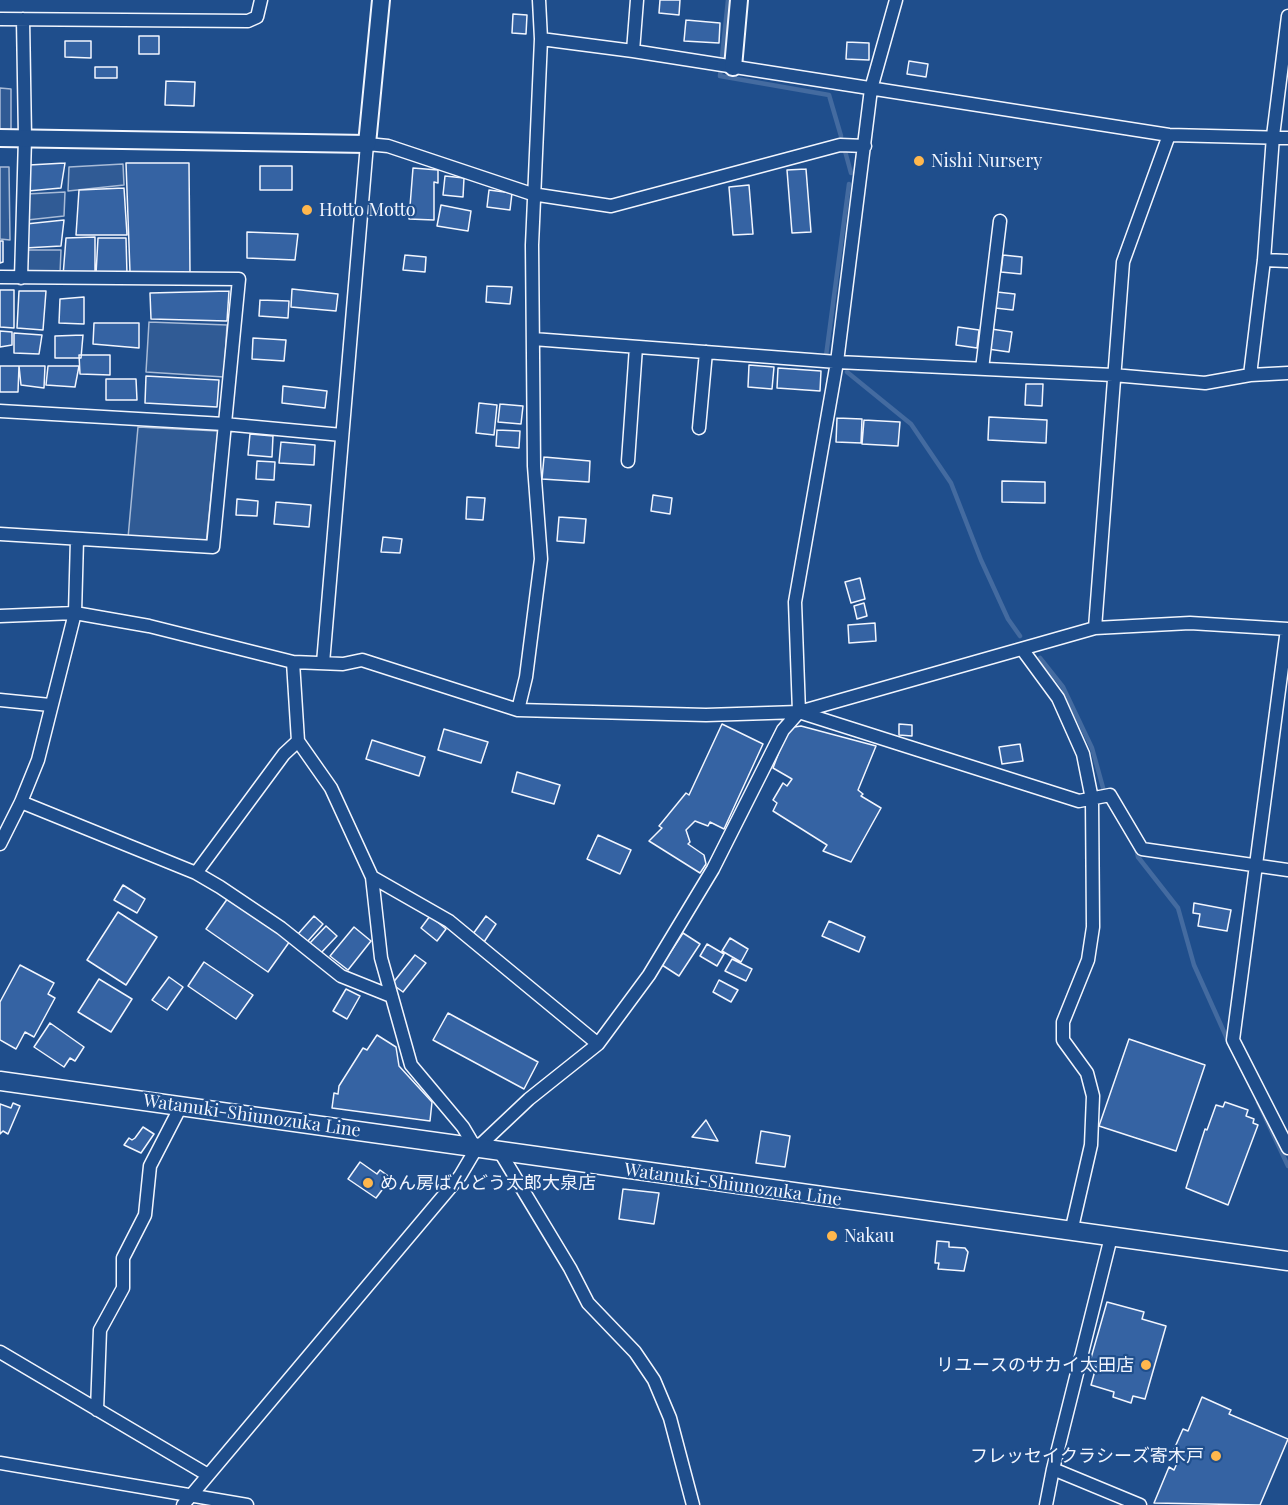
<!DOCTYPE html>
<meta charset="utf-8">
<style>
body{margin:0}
canvas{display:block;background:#1f4e8c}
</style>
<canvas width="1288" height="1505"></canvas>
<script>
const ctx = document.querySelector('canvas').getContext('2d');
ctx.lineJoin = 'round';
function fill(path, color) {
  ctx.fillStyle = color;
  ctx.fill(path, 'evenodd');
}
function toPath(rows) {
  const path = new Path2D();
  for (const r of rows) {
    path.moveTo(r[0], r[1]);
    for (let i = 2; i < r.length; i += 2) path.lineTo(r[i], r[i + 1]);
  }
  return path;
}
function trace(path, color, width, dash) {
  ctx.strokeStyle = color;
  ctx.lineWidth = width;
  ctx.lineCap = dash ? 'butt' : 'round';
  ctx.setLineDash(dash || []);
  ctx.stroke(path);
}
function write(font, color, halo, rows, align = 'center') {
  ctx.font = font + ' "Playfair Display","Noto Sans JP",serif';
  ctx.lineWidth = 4.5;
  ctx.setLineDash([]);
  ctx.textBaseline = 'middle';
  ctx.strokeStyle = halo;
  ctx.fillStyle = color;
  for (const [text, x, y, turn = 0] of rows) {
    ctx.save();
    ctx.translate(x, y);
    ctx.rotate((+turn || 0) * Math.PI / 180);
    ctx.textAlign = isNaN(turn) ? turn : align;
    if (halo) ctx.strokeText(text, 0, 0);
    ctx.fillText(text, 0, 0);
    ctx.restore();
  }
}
const built = toPath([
 [0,88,11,89,11,132,0,132,0,88],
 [123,164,124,185,68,191,69,167,123,164],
 [0,167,9,167,10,240,0,239,0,167],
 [65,192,64,216,27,220,27,194,65,192],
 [26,250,61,250,60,274,25,274,26,250],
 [149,322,227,325,224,377,146,372,149,322],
 [138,427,218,431,206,544,128,538,138,427]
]);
fill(built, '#305b95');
trace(built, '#a8bbd7', 1.5);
trace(toPath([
 [728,0,720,76,829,95,841,136],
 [845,151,851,173],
 [826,356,849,184],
 [847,372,911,424,951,483,981,560,1008,619,1020,636],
 [1040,658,1063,687,1092,748,1105,795],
 [1136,847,1138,857,1178,908,1194,965,1229,1043],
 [1258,1102,1288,1166]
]), '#446ba0', 4.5);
const building = toPath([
 [660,0,680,0,679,15,659,13,660,0],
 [513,14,527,15,526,34,512,33,513,14],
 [686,20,720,23,719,43,684,41,686,20],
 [139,36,159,36,159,54,139,54,139,36],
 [65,41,91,41,91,58,65,57,65,41],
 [847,42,869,43,869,60,846,59,847,42],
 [909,61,928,64,926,77,907,74,909,61],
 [95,67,117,67,117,78,95,78,95,67],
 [166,81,195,82,194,106,165,105,166,81],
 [65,163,61,188,28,191,29,165,65,163],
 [126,163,189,163,190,273,130,272,126,163],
 [260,166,292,166,292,190,260,190,260,166],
 [413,168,438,170,438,183,434,182,434,220,409,219,413,168],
 [806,169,811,232,792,233,787,170,806,169],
 [445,176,464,178,463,197,443,195,445,176],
 [749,185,753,234,733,235,729,187,749,185],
 [124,188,127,235,76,235,79,190,124,188],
 [489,190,512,193,510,210,487,207,489,190],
 [441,205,471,211,468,231,437,226,441,205],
 [64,220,61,246,25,248,26,224,64,220],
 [247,232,298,234,295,260,247,258,247,232],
 [95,237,95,275,63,276,66,238,95,237],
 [98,238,126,238,127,275,96,274,98,238],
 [0,241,3,241,3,262,0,263,0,241],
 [405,255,426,257,425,272,403,270,405,255],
 [1003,255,1022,257,1021,274,1001,272,1003,255],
 [487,286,512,287,510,304,486,302,487,286],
 [292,289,338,294,336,311,291,307,292,289],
 [0,290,14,290,14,328,0,327,0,290],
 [19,291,46,291,43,330,17,328,19,291],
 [229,291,227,321,151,319,150,293,229,291],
 [997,292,1015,294,1013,310,995,308,997,292],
 [84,297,84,324,59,323,60,299,84,297],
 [260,300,289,301,288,318,259,316,260,300],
 [94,323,139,323,139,348,93,344,94,323],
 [958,327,979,330,977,348,956,345,958,327],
 [991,329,1012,332,1009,352,988,349,991,329],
 [0,331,12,332,12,345,0,347,0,331],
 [14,333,42,335,39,354,14,353,14,333],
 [83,335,81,358,55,358,55,336,83,335],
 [253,338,286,340,284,361,252,359,253,338],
 [79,355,110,355,110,375,80,374,79,355],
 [749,365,774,367,772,389,748,387,749,365],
 [0,366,19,366,18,392,0,392,0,366],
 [19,366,45,366,44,388,21,385,19,366],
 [48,366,79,366,75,387,46,385,48,366],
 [778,368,821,371,820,391,777,388,778,368],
 [146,376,219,380,217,407,145,403,146,376],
 [106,379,136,379,137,400,106,400,106,379],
 [1026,384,1043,384,1042,406,1025,405,1026,384],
 [283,386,327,391,325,408,282,403,283,386],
 [479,403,497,405,494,435,476,433,479,403],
 [500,404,523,406,521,424,498,422,500,404],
 [989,417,1047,420,1046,443,988,440,989,417],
 [837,418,862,419,861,443,836,442,837,418],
 [864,420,900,422,898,446,862,444,864,420],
 [497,430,520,431,519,448,496,446,497,430],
 [250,434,273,436,272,457,248,455,250,434],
 [281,442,315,445,314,465,279,463,281,442],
 [544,457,590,461,589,482,542,479,544,457],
 [257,461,275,462,274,480,256,479,257,461],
 [1002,481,1045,482,1045,503,1002,502,1002,481],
 [653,495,672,498,670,514,651,511,653,495],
 [467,497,485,498,483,520,466,519,467,497],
 [237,499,258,501,257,516,236,515,237,499],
 [276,502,311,505,309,527,274,524,276,502],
 [559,517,586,519,584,543,557,541,559,517],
 [383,537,402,539,400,553,381,552,383,537],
 [860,578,865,599,851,603,845,582,860,578],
 [864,603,867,616,857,619,854,606,864,603],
 [875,623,876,641,849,643,848,625,875,623],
 [722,724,763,744,724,829,710,822,708,826,695,821,686,830,690,842,688,844,704,855,706,864,700,873,649,841,662,828,659,826,686,793,689,795,722,724],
 [899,724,912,725,912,736,899,735,899,724],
 [801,726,876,746,858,790,863,794,861,796,881,808,851,862,823,851,827,845,773,811,777,803,773,800,783,783,787,786,792,779,773,768,788,728,801,726],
 [444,729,488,742,481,763,438,750,444,729],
 [372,740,425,757,419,776,366,759,372,740],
 [1020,744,1023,761,1002,764,999,747,1020,744],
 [517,772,560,785,554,804,512,792,517,772],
 [598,835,631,850,620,874,587,859,598,835],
 [123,885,145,899,137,913,114,900,123,885],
 [228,898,290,941,268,972,206,929,228,898],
 [1194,903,1231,910,1227,931,1198,926,1200,914,1193,913,1194,903],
 [118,912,157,937,126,985,87,960,118,912],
 [314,916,323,924,307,942,298,934,314,916],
 [430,916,446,929,437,941,421,928,430,916],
 [486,916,496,924,484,942,473,934,486,916],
 [829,921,865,937,859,952,822,936,829,921],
 [326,926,337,936,320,954,309,944,326,926],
 [354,927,371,941,348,970,330,956,354,927],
 [683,933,700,944,679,976,662,965,683,933],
 [730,938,748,949,741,962,722,951,730,938],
 [707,944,724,954,717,966,700,956,707,944],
 [415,955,426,963,403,992,392,984,415,955],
 [732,959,752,969,746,981,725,971,732,959],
 [204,962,253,995,236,1019,188,986,204,962],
 [20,965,54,983,48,994,55,998,34,1037,25,1032,16,1049,0,1040,0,1002,20,965],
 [169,977,183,987,167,1010,152,1000,169,977],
 [99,979,132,999,111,1032,78,1012,99,979],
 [719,980,738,990,731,1002,713,992,719,980],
 [346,989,360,996,347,1019,333,1011,346,989],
 [448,1013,538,1062,524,1089,433,1040,448,1013],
 [50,1023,84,1047,75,1061,70,1058,64,1067,34,1047,50,1023],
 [377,1035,396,1047,399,1066,432,1102,430,1121,332,1108,334,1093,338,1094,339,1086,363,1048,367,1050,377,1035],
 [1129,1039,1205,1065,1176,1151,1099,1126,1129,1039],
 [1225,1102,1248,1110,1246,1116,1254,1119,1253,1123,1258,1125,1228,1205,1186,1188,1205,1129,1207,1130,1216,1105,1223,1107,1225,1102],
 [13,1103,20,1106,8,1134,3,1131,0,1134,0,1104,11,1108,13,1103],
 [706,1120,718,1141,692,1137,706,1120],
 [143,1127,154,1134,141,1153,124,1145,129,1138,132,1140,135,1138,143,1127],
 [761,1131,790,1136,785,1167,756,1163,761,1131],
 [360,1162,377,1174,380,1170,391,1178,376,1198,348,1179,360,1162],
 [623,1189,659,1193,654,1224,619,1219,623,1189],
 [937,1241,949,1242,949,1247,965,1248,968,1252,964,1271,938,1269,939,1263,935,1263,937,1241],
 [1107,1302,1144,1312,1142,1319,1166,1326,1145,1399,1133,1396,1131,1403,1113,1397,1114,1392,1091,1385,1096,1367,1089,1365,1107,1302],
 [1202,1397,1231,1410,1229,1414,1288,1439,1260,1505,1154,1503,1169,1467,1174,1470,1179,1459,1171,1456,1183,1429,1188,1431,1202,1397]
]);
fill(building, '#3563a3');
trace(building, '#f2f6ff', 1.5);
const minor = toPath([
 [0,19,248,21,257,17,261,0],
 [541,39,633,51,1169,135,1288,138],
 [633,51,637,0],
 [1264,260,1288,261],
 [0,277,239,279,213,547,0,534],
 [21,278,25,138,23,19],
 [533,339,837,362,1113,375,1205,383,1250,375,1288,373],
 [982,369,1000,221],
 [1250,375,1264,260,1273,136,1288,16],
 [0,411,224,424,342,435],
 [699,428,706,352],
 [628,461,636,347],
 [0,616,75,613,149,626,293,662,343,664,362,660,518,710,706,715,799,712,1095,628,1190,623,1288,629],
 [1095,628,1123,262,1169,135],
 [1287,629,1233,1040,1288,1148],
 [1022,649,1058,698,1083,754,1092,799,1093,927,1088,960,1063,1022,1063,1040,1087,1073,1093,1096,1091,1145,1071,1232],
 [293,662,298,741,331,788,372,877,381,958,411,1065,463,1127,476,1149],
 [323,663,367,144,388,146,532,194,611,206,840,145,865,146],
 [0,700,50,705],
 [518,710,526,677,541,559,534,466,532,245,541,39,539,0],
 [799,712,1079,801,1110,795,1142,849,1288,870],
 [21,802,196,873,220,887,281,928,341,976,391,996],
 [0,844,21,802,38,760,75,613,77,539],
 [196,873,284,754,298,741],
 [372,877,449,921,598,1044],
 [500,1152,570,1268,588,1303,635,1352,654,1380,670,1418,693,1505],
 [0,1352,208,1475],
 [97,1410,100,1330,123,1288,123,1258,145,1215,150,1166,181,1106],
 [0,1463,247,1505],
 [1053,1469,1140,1505],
 [183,1505,460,1176,476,1149,529,1099,598,1044,649,975,713,869,783,730,799,712,795,602,837,362,871,89,896,0],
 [1046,1505,1053,1469,1111,1237]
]);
const tertiary = toPath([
 [733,67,739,0],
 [0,138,367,144,381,0]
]);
const secondary = toPath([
 [0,1081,1288,1261]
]);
trace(minor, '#f2f6ff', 15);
trace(tertiary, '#f2f6ff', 20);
trace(secondary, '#f2f6ff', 21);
trace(minor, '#1f4e8c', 12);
trace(tertiary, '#1f4e8c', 16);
trace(secondary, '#1f4e8c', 18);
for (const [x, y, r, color] of [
 [919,161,6,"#ffb74d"],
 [307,210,6,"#ffb74d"],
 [368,1183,6,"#ffb74d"],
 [832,1236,6,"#ffb74d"],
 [1146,1365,6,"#ffb74d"],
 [1216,1456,6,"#ffb74d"]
]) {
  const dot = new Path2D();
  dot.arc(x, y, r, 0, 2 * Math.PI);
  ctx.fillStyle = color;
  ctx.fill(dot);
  trace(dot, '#1f4e8c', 2);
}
write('18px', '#f2f6ff', '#1f4e8c', [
 ["Nishi Nursery",931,161],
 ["Hotto Motto",319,210],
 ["めん房ばんどう太郎大泉店",380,1183],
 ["Nakau",844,1236],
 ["リユースのサカイ太田店",1134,1365,"right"],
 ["フレッセイクラシーズ寄木戸",1204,1456,"right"]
], 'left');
write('18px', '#f2f6ff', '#1f4e8c', [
 ["Watanuki-Shiunozuka Line",252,1116,8],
 ["Watanuki-Shiunozuka Line",733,1185,8]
]);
</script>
